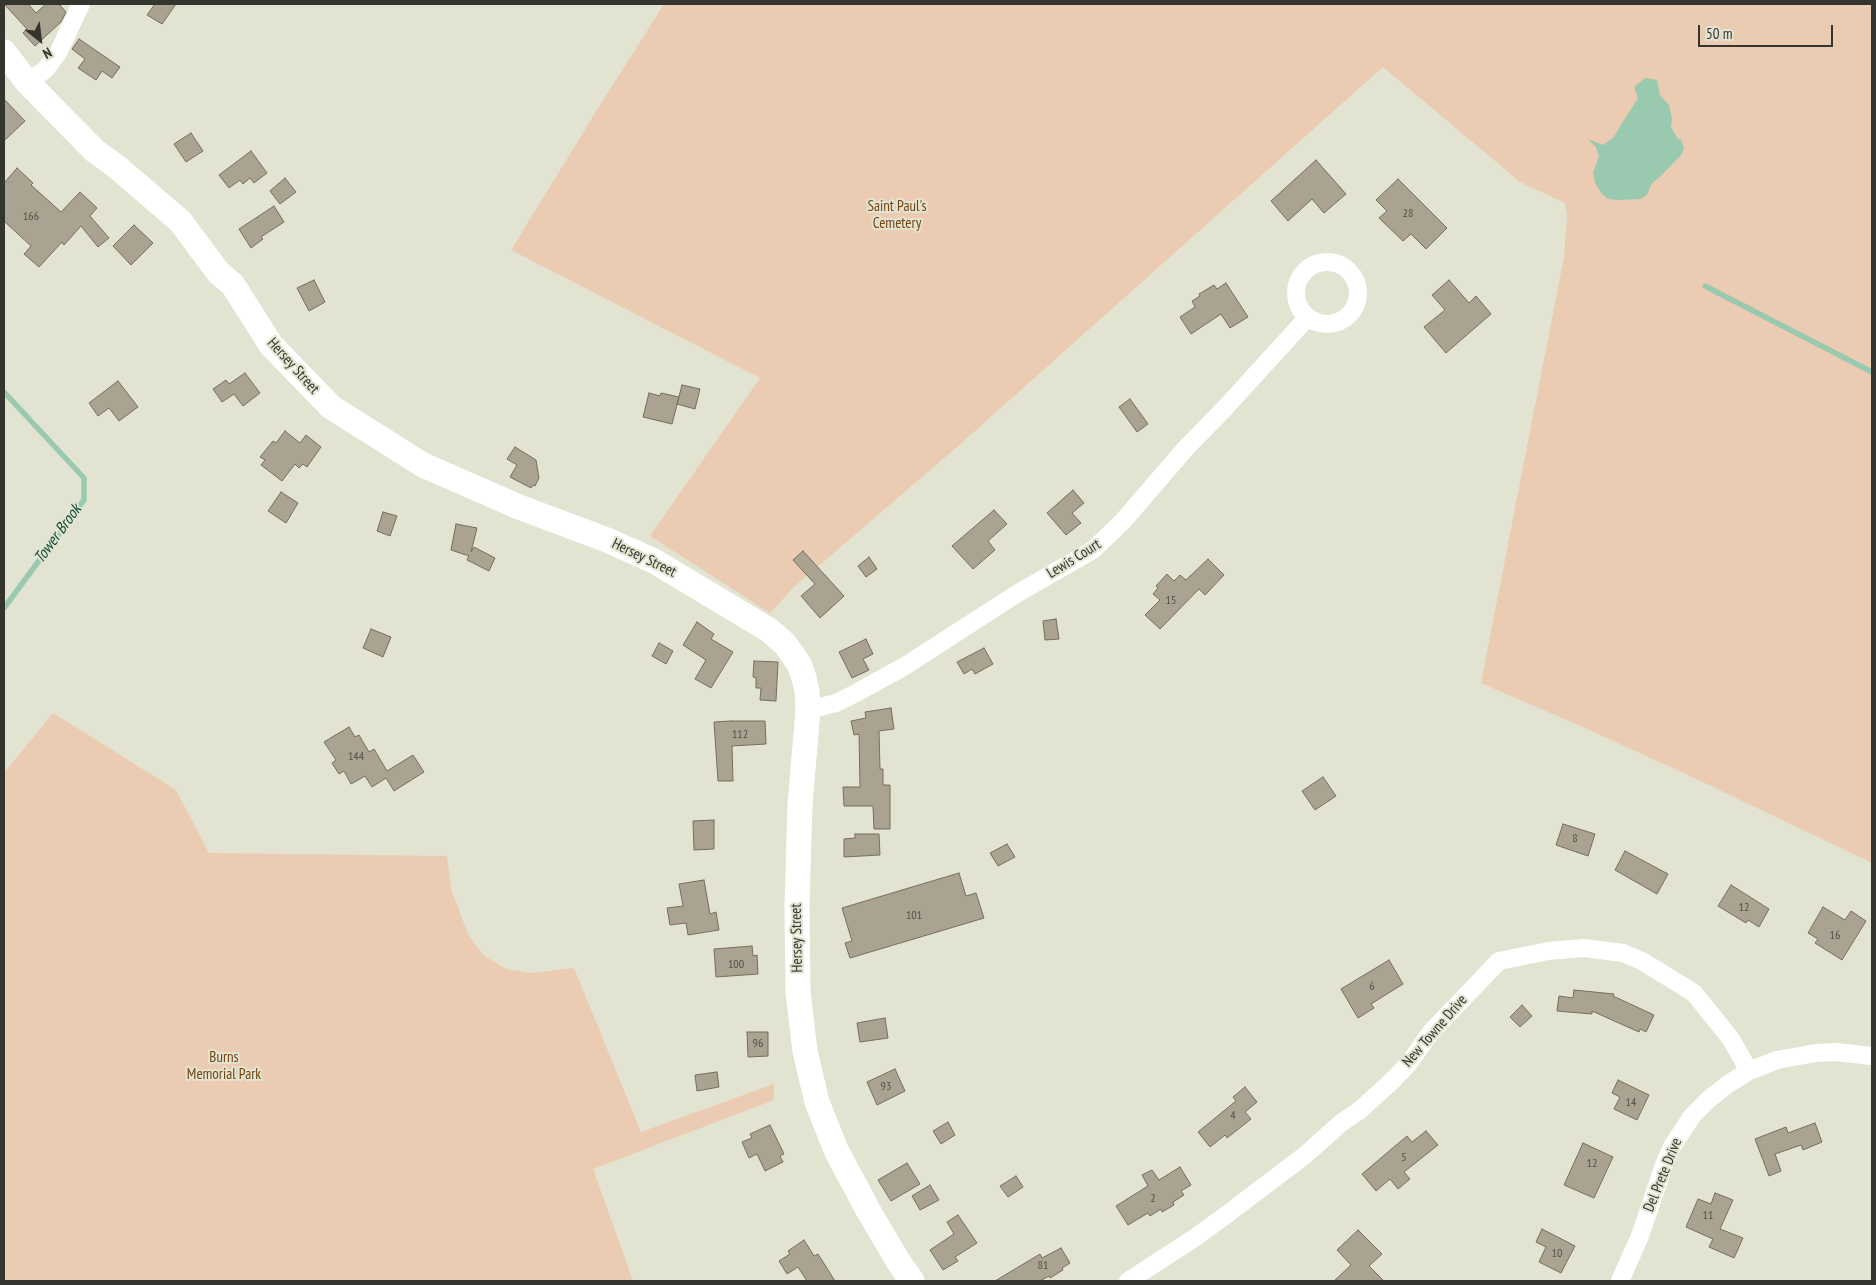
<!DOCTYPE html>
<style>
body{margin:0}
#map{position:relative;width:1876px;height:1285px;overflow:hidden;background:#e2e4d1;font-family:"PT Sans Narrow",sans-serif}
canvas{display:block}
.frame{position:absolute;inset:0;border:5px solid #34352e;pointer-events:none}
.north{position:absolute;left:15px;top:15px;width:50px;height:50px;-webkit-text-stroke:4px #e2e4d1;paint-order:stroke;rotate:151deg;font-size:14px;font-weight:700;line-height:20px;text-align:center;color:#34352e}
.north::after{content:'';display:block;margin:auto;width:18px;height:22px;background:#34352e;clip-path:polygon(50% 0,100% 100%,50% 72%,0 100%)}
.scale{position:absolute;left:1698px;top:25px;width:135px;height:22px;box-sizing:border-box;border:2px solid #34352e;border-top:0;padding-left:6px;font-size:15px;line-height:18px;white-space:nowrap;color:#34352e;-webkit-text-stroke:4px #e2e4d1;paint-order:stroke}
</style>
<div id="map">
<canvas width="1876" height="1285"></canvas>
<div class="frame"></div>
<div class="north">N</div>
<div class="scale">50 m</div>
</div>
<script>
const ctx = document.querySelector('canvas').getContext('2d');
ctx.lineJoin = 'round';
function fill(path, color) {
  ctx.fillStyle = color;
  ctx.fill(path, 'evenodd');
}
function toPath(rows) {
  const path = new Path2D();
  for (const r of rows) {
    if (r.length === 3) {
      path.moveTo(r[0] + r[2], r[1]);
      path.arc(r[0], r[1], r[2], 0, 2 * Math.PI);
      continue;
    }
    path.moveTo(r[0], r[1]);
    for (let i = 2; i < r.length; i += 2) path.lineTo(r[i], r[i + 1]);
  }
  return path;
}
function trace(path, color, width, dash) {
  ctx.strokeStyle = color;
  ctx.lineWidth = width;
  ctx.lineCap = dash ? 'butt' : 'round';
  ctx.setLineDash(dash || []);
  ctx.stroke(path);
}
function write(font, color, halo, rows, align = 'center') {
  ctx.font = font + ' "PT Sans Narrow",sans-serif';
  ctx.lineWidth = 4;
  ctx.setLineDash([]);
  ctx.textBaseline = 'middle';
  ctx.strokeStyle = halo;
  ctx.fillStyle = color;
  for (const [text, x, y, turn = 0] of rows) {
    ctx.save();
    ctx.translate(x, y);
    ctx.rotate((+turn || 0) * Math.PI / 180);
    ctx.textAlign = isNaN(turn) ? turn : align;
    if (halo) ctx.strokeText(text, 0, 0);
    ctx.fillText(text, 0, 0);
    ctx.restore();
  }
}
fill(toPath([
 [664,4,1872,4,1872,863,1690,776,1576,724,1481,683,1564,257,1567,215,1565,203,1520,182,1383,67,957,447,794,587,770,613,650,536,760,378,511,250,597,110],
 [53,713,176,790,209,853,447,856,451,889,468,934,483,955,506,969,532,973,574,968,641,1132,774,1084,774,1100,593,1169,633,1281,4,1281,4,773]
]), '#ebcbb1');
fill(toPath([
 [1645,78,1657,80,1660,95,1669,105,1672,119,1671,127,1677,138,1681,140,1684,147,1682,154,1660,177,1652,183,1647,195,1641,199,1618,200,1608,199,1601,193,1595,183,1593,172,1599,157,1596,147,1588,139,1603,145,1613,138,1638,98,1634,87]
]), '#99cab0');
trace(toPath([
 [1705,286,1872,372],
 [4,392,84,478,84,500,4,608]
]), '#99cab0', 5.5);
const building = toPath([
 [4,4,28,4,36,13,46,4,59,4,66,12,61,22,35,46,23,33,27,29,4,4],
 [155,4,176,4,162,24,147,15,155,4],
 [79,39,120,67,112,78,102,71,96,80,78,68,85,59,72,49,79,39],
 [4,99,25,121,4,141,4,99],
 [191,133,203,151,186,162,174,144,191,133],
 [251,151,267,173,254,183,250,178,243,184,240,180,229,188,219,175,251,151],
 [1316,160,1346,194,1324,213,1312,199,1288,221,1271,201,1316,160],
 [17,168,33,183,31,185,61,212,80,192,97,208,90,216,109,238,98,247,81,226,64,245,62,242,39,267,24,254,31,246,4,221,4,183,17,168],
 [285,178,296,192,280,204,270,191,285,178],
 [1398,179,1447,228,1426,249,1411,234,1403,241,1379,218,1387,211,1376,200,1398,179],
 [274,206,284,222,261,237,263,239,251,248,239,229,274,206],
 [134,225,153,243,131,265,113,246,134,225],
 [314,280,325,302,309,311,297,288,314,280],
 [1449,280,1469,303,1476,296,1491,314,1446,353,1424,327,1445,310,1432,295,1449,280],
 [1226,283,1248,317,1230,328,1221,314,1191,334,1180,317,1195,307,1192,301,1200,296,1199,294,1214,285,1217,289,1226,283],
 [245,373,260,393,243,406,234,394,222,402,213,389,226,380,229,384,245,373],
 [118,381,138,407,119,421,109,408,98,416,89,403,118,381],
 [682,385,700,389,695,409,677,404,682,385],
 [649,393,660,396,661,393,679,397,672,424,643,417,649,393],
 [1130,399,1148,424,1137,432,1119,407,1130,399],
 [285,431,300,443,306,435,321,447,307,467,303,464,299,468,295,464,282,481,261,465,265,460,260,457,273,441,276,443,285,431],
 [515,447,536,460,539,478,535,486,533,485,531,488,510,477,517,465,507,459,515,447],
 [1073,490,1084,503,1072,513,1081,523,1066,535,1047,513,1073,490],
 [281,492,298,503,286,523,268,511,281,492],
 [994,510,1007,524,988,541,995,550,973,569,952,546,994,510],
 [383,512,397,516,390,536,377,531,383,512],
 [456,524,477,528,471,552,474,547,495,558,489,571,467,560,469,556,451,550,456,524],
 [803,551,844,596,820,618,801,596,815,584,793,560,803,551],
 [869,557,877,569,866,577,858,566,869,557],
 [1208,559,1224,575,1205,595,1199,589,1160,629,1145,615,1160,600,1153,594,1158,588,1156,586,1167,574,1174,581,1180,575,1186,580,1208,559],
 [1056,619,1059,639,1045,640,1043,621,1056,619],
 [697,622,714,634,711,639,733,652,711,688,695,679,706,660,683,645,697,622],
 [371,629,391,637,383,657,363,648,371,629],
 [866,639,873,654,863,659,869,670,852,678,839,652,866,639],
 [659,643,673,651,666,664,652,656,659,643],
 [984,648,993,664,975,674,972,669,964,674,957,662,984,648],
 [754,661,778,662,776,701,760,700,761,688,756,688,756,678,753,677,754,661],
 [891,708,894,729,879,731,880,769,883,769,883,785,890,785,890,829,874,829,873,806,844,806,843,787,860,787,859,734,854,735,851,721,866,718,865,712,891,708],
 [731,721,765,721,766,744,732,746,733,781,718,781,714,722,731,721],
 [349,727,355,737,359,735,369,752,374,749,387,771,413,755,424,772,394,791,386,778,372,787,365,776,351,784,344,771,339,774,332,763,336,760,324,742,349,727],
 [1323,777,1336,796,1315,810,1302,791,1323,777],
 [714,820,714,849,694,850,693,821,714,820],
 [1563,824,1595,834,1588,856,1556,845,1563,824],
 [855,834,879,834,880,855,844,857,844,839,855,838,855,834],
 [1007,844,1015,857,998,866,990,853,1007,844],
 [1625,851,1668,874,1657,894,1615,870,1625,851],
 [959,873,966,896,976,893,984,918,850,958,845,943,852,941,842,908,959,873],
 [704,880,710,914,716,912,719,930,688,935,686,923,670,925,667,908,683,906,679,884,704,880],
 [1731,885,1769,909,1759,927,1748,920,1746,923,1718,906,1731,885],
 [1823,907,1845,920,1851,911,1866,921,1842,960,1815,943,1818,939,1808,933,1823,907],
 [752,946,753,956,757,955,758,974,716,977,714,949,752,946],
 [1389,960,1403,984,1371,1004,1374,1008,1358,1018,1341,989,1389,960],
 [1574,990,1614,994,1613,996,1654,1015,1646,1032,1640,1029,1639,1032,1592,1011,1592,1014,1557,1011,1559,996,1573,998,1574,990],
 [1522,1005,1532,1016,1520,1027,1510,1017,1522,1005],
 [885,1018,888,1038,860,1042,857,1023,885,1018],
 [747,1032,768,1032,768,1056,748,1057,747,1032],
 [895,1069,905,1091,877,1105,867,1082,895,1069],
 [717,1072,719,1087,697,1091,695,1075,717,1072],
 [1618,1080,1649,1095,1637,1120,1614,1109,1620,1097,1612,1093,1618,1080],
 [1245,1087,1257,1102,1245,1112,1251,1119,1227,1138,1225,1135,1210,1147,1198,1132,1236,1101,1233,1097,1245,1087],
 [948,1122,955,1135,941,1144,933,1131,948,1122],
 [1815,1123,1822,1142,1803,1150,1801,1145,1775,1154,1781,1171,1769,1176,1755,1139,1786,1127,1788,1133,1815,1123],
 [770,1125,784,1154,780,1156,783,1162,765,1171,757,1154,749,1158,742,1142,752,1138,750,1134,770,1125],
 [1426,1131,1438,1145,1404,1172,1410,1179,1398,1189,1390,1179,1376,1191,1362,1174,1407,1136,1412,1142,1426,1131],
 [1583,1143,1613,1157,1594,1198,1564,1185,1583,1143],
 [907,1163,920,1184,891,1201,878,1180,907,1163],
 [1180,1167,1191,1185,1181,1191,1184,1195,1173,1202,1174,1205,1162,1212,1161,1209,1150,1216,1148,1213,1128,1225,1116,1206,1148,1186,1142,1175,1152,1170,1159,1180,1180,1167],
 [1016,1176,1023,1187,1008,1197,1000,1186,1016,1176],
 [930,1185,939,1200,920,1210,912,1196,930,1185],
 [1715,1193,1733,1200,1720,1229,1743,1238,1734,1258,1709,1247,1713,1239,1686,1227,1698,1199,1711,1204,1715,1193],
 [958,1215,977,1243,955,1257,958,1261,943,1270,930,1250,954,1234,947,1222,958,1215],
 [1542,1229,1575,1246,1561,1273,1539,1262,1546,1247,1536,1242,1542,1229],
 [1358,1230,1382,1254,1369,1266,1384,1281,1334,1281,1351,1265,1337,1250,1358,1230],
 [804,1240,814,1256,818,1254,835,1281,807,1281,798,1267,787,1274,779,1261,790,1254,788,1251,804,1240],
 [1061,1248,1070,1263,1062,1268,1063,1270,1050,1278,1049,1276,1040,1281,995,1281,1040,1254,1042,1258,1061,1248]
]);
fill(building, '#aba392');
trace(building, '#756d5d', 1);
trace(toPath([
 [27,82,45,70,58,53,81,4],
 [1327,293,31],
 [808,710,836,703,856,693,905,666,1018,593,1093,550,1123,521,1186,448,1225,408,1307,318],
 [1128,1281,1193,1239,1222,1218,1304,1156,1341,1123,1360,1110,1393,1080,1409,1063,1431,1032,1499,961,1548,951,1584,948,1623,953,1642,961,1694,993,1731,1039,1749,1071],
 [1620,1281,1640,1236,1665,1162,1673,1145,1692,1116,1708,1100,1728,1084,1749,1071,1777,1060,1816,1053,1836,1052,1872,1056]
]), '#fff', 18);
trace(toPath([
 [4,52,27,82,95,151,117,167,180,221,218,272,233,285,271,345,331,407,423,465,519,507,607,540,654,561,769,630,785,644,793,655,800,666,804,678,807,691,808,710,800,805,797,906,798,992,805,1051,817,1102,836,1150,868,1210,898,1261,912,1281]
]), '#fff', 25);
write('12px', '#525047', null, [
 ["28",1408,214],
 ["166",31,217],
 ["15",1171,601],
 ["112",740,735],
 ["144",356,757],
 ["8",1575,839],
 ["12",1744,908],
 ["101",914,916],
 ["16",1835,936],
 ["100",736,965],
 ["6",1372,987],
 ["96",758,1044],
 ["93",886,1087],
 ["14",1631,1103],
 ["4",1233,1116],
 ["5",1404,1158],
 ["12",1592,1164],
 ["2",1153,1199],
 ["11",1708,1216],
 ["10",1557,1254],
 ["81",1043,1266]
]);
write('15px', '#764410', '#e2e4d1', [
 ["Saint Paul's",897,207],
 ["Cemetery",897,224],
 ["Burns",224,1058],
 ["Memorial Park",224,1075]
]);
write('15px', '#34352e', '#e2e4d1', [
 ["Hersey Street",293,366,48],
 ["Hersey Street",644,558,26],
 ["Lewis Court",1074,559,-32],
 ["Hersey Street",797,938,-91],
 ["New Towne Drive",1435,1031,-49],
 ["Del Prete Drive",1663,1175,-68]
]);
write('italic 16px', '#0c4b33', '#e2e4d1', [
 ["Tower Brook",58,534,-54]
]);
</script>
